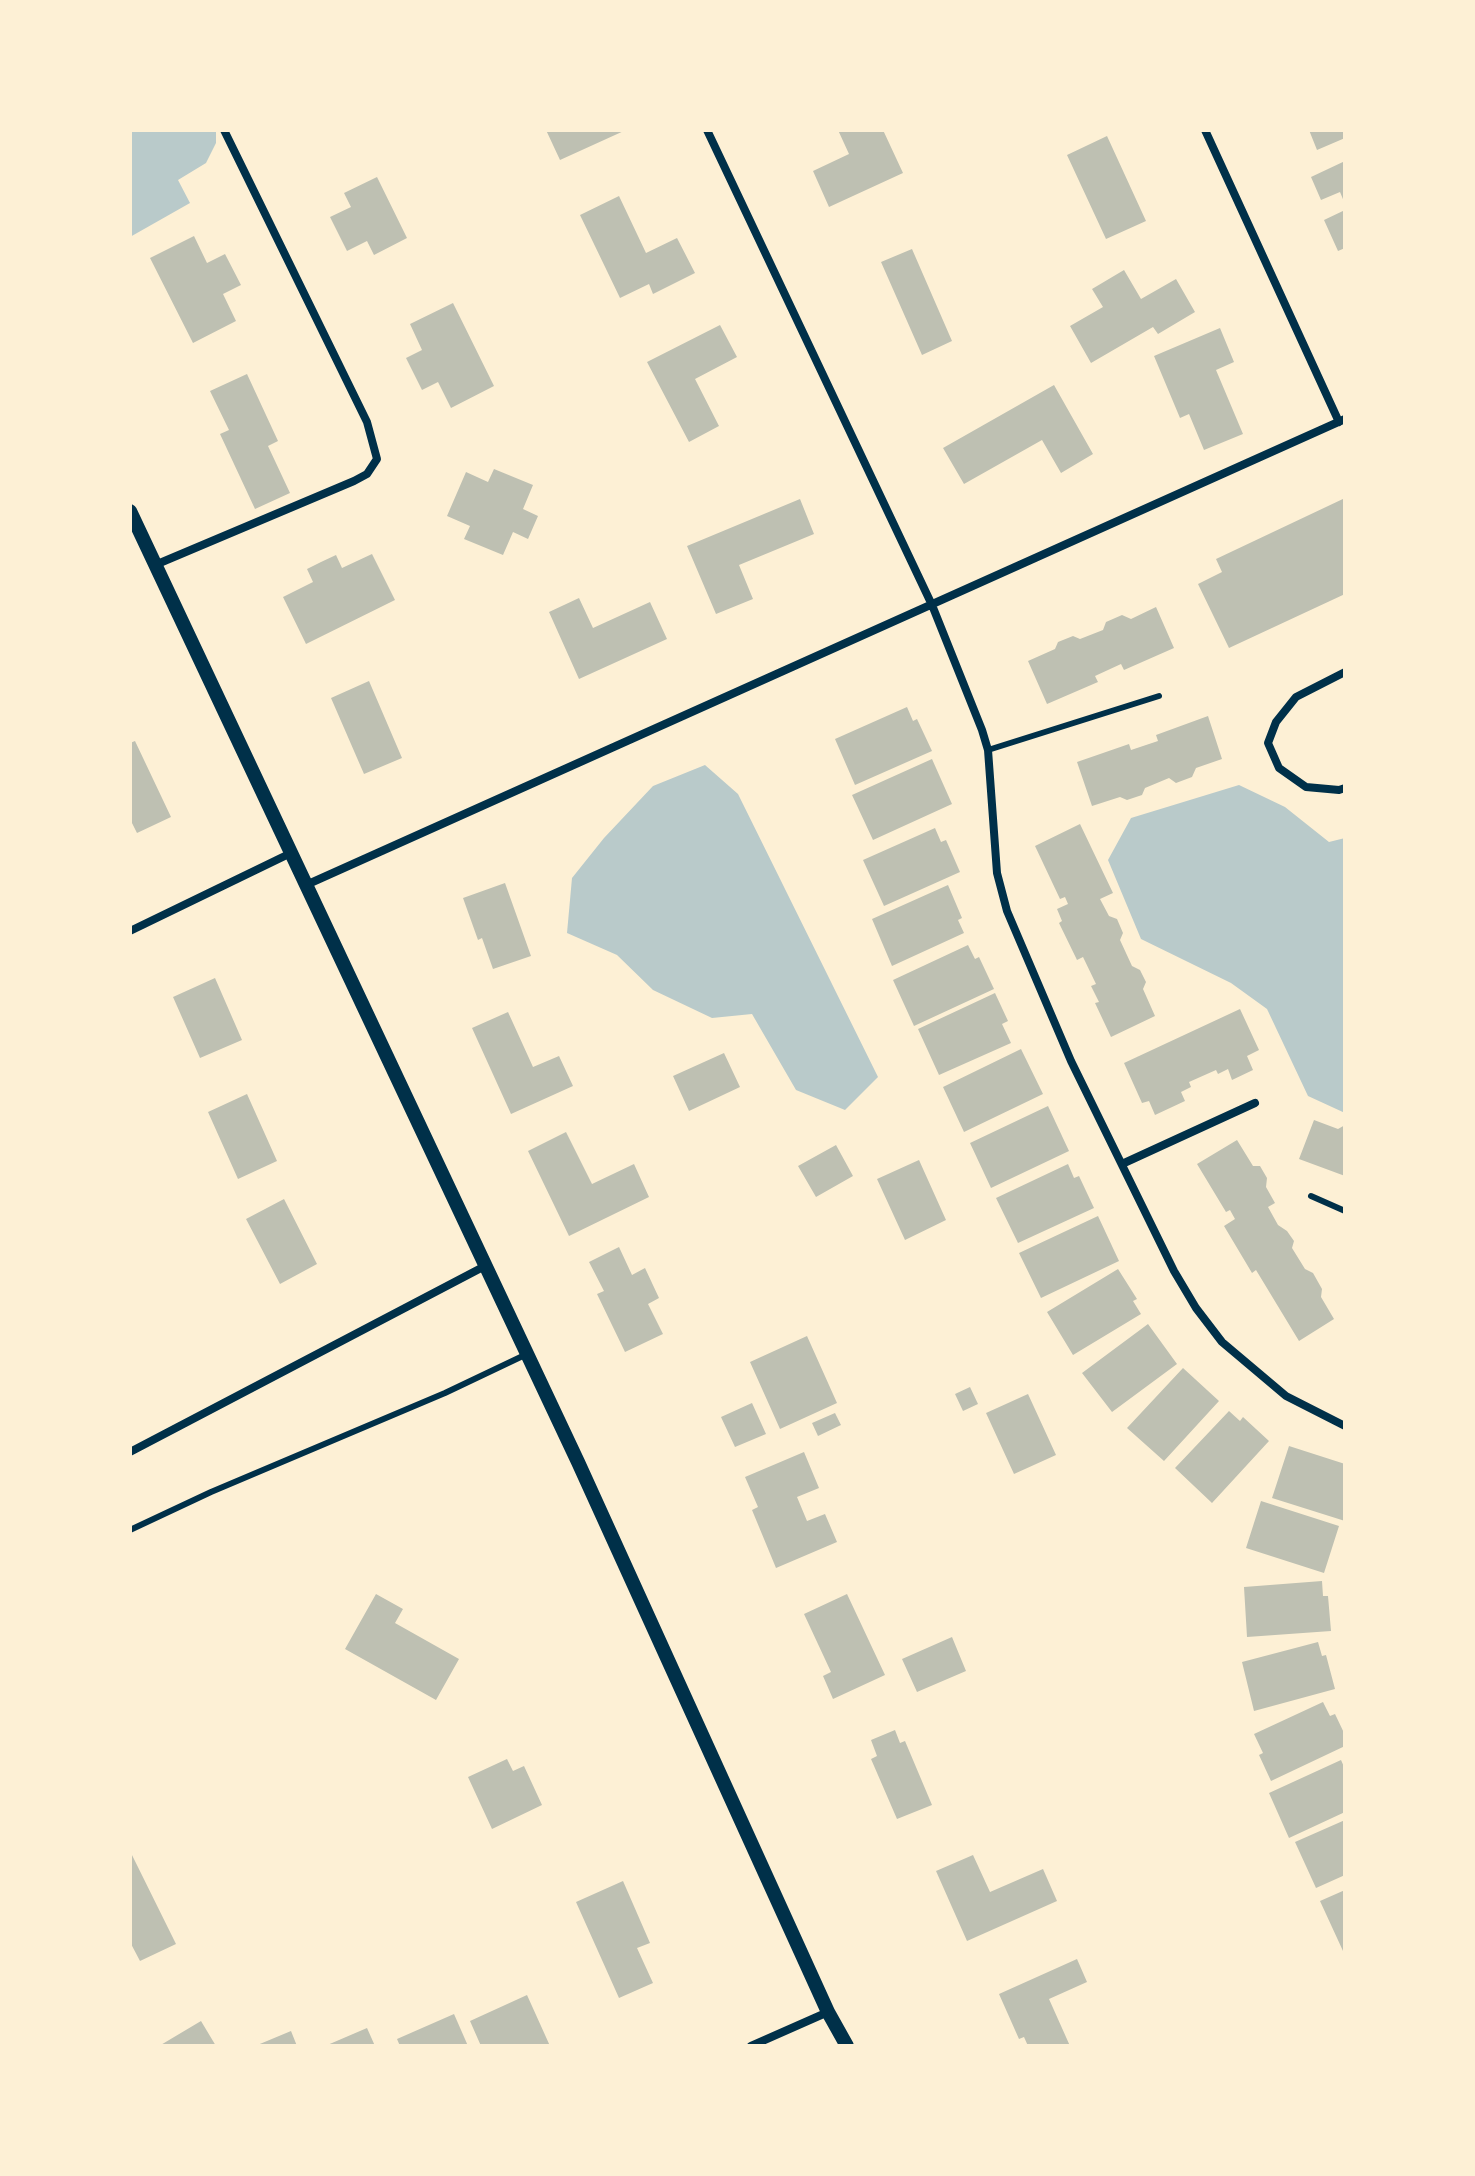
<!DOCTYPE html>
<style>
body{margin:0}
#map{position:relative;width:1475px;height:2176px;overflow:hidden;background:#fdf0d5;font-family:Quicksand,sans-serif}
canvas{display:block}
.frame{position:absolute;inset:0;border:132px solid #fdf0d5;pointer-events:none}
</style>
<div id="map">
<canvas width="1475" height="2176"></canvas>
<div class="frame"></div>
</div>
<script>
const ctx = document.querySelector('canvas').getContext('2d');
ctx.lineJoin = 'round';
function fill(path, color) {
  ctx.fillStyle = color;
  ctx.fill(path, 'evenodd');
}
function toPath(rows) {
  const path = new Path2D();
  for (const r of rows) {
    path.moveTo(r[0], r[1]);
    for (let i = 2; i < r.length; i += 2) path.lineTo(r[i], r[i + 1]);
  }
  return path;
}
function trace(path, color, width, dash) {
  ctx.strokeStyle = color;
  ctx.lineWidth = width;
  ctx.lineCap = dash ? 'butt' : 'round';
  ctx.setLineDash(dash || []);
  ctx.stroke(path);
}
fill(toPath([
 [130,130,216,130,216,143,206,163,178,180,190,203,130,237],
 [705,765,738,794,878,1077,845,1110,796,1090,752,1014,712,1018,653,990,617,955,567,933,572,878,604,838,653,786],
 [1239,785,1285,807,1329,842,1345,838,1345,1113,1308,1096,1267,1009,1231,983,1141,939,1108,860,1131,818]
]), '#b9caca');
fill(toPath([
 [546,130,626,130,560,160],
 [838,130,883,130,903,173,829,207,813,171,849,154],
 [1309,130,1345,130,1345,138,1317,150],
 [1107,136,1146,221,1106,239,1067,155],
 [1345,161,1345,204,1340,192,1321,200,1311,177],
 [377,177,407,238,374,255,367,241,347,251,330,217,351,207,344,193],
 [619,196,646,253,677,238,695,273,653,294,649,284,620,298,580,215],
 [1345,210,1345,248,1338,251,1324,220],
 [194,236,207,263,225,254,241,285,223,294,236,321,193,343,150,258],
 [912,249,952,341,922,355,881,262],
 [1124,270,1141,299,1176,279,1195,312,1158,334,1153,327,1091,363,1070,326,1103,307,1092,289],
 [453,303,494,386,451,408,438,382,422,390,406,358,422,350,410,324],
 [720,325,737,357,695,379,719,426,689,442,647,362],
 [1220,328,1234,362,1216,370,1243,434,1204,450,1189,414,1180,418,1154,356],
 [247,374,278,441,268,446,290,493,255,509,220,434,229,430,210,391],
 [1054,385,1093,454,1061,473,1042,440,964,484,943,448],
 [494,469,533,485,523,509,538,516,528,539,513,532,503,555,464,539,470,526,447,516,466,472,488,482],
 [1345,498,1345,594,1229,648,1198,584,1222,572,1216,559],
 [800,499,814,534,739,565,753,599,716,614,687,546],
 [372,554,395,600,306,644,283,597,313,582,307,569,321,562,336,555,342,568],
 [579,598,593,628,650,602,667,639,579,679,549,612],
 [1156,607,1174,648,1124,670,1121,664,1095,676,1098,682,1047,704,1028,661,1055,649,1058,642,1073,636,1080,639,1103,630,1106,622,1122,615,1131,619],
 [369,681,402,758,364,774,331,698],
 [907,707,913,721,917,719,932,751,855,785,835,739],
 [1208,716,1222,759,1196,768,1192,777,1176,783,1169,778,1145,788,1142,795,1127,800,1120,797,1092,806,1077,762,1129,744,1131,750,1158,741,1156,735],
 [135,741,171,817,137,833,130,819,130,743],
 [932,759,952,804,873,840,852,795],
 [1080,824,1113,893,1100,899,1109,916,1117,919,1123,933,1120,940,1132,966,1140,970,1146,982,1143,989,1155,1016,1111,1037,1095,1003,1099,1002,1091,986,1096,984,1083,957,1077,960,1059,923,1062,921,1057,909,1068,904,1065,897,1060,899,1035,846],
 [935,828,941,842,946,840,960,872,884,906,863,860],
 [505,883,531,956,493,969,482,938,478,940,463,898],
 [948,885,962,918,958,920,964,933,892,966,872,919],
 [968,945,975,959,979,957,994,989,914,1026,893,980],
 [215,978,242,1040,200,1058,173,997],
 [995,993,1008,1021,1002,1024,1011,1043,939,1075,918,1029],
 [1240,1009,1259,1050,1247,1056,1253,1070,1232,1080,1228,1069,1218,1074,1216,1070,1189,1082,1191,1087,1181,1092,1185,1101,1155,1115,1149,1101,1142,1103,1124,1063],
 [508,1012,533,1067,559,1056,573,1086,511,1114,472,1028],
 [1021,1049,1043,1094,964,1132,943,1087],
 [724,1053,740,1087,689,1111,673,1076],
 [247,1094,277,1161,238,1179,208,1112],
 [1048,1106,1069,1151,991,1188,970,1143],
 [1314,1120,1338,1129,1345,1125,1345,1176,1299,1159],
 [566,1132,592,1184,634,1164,649,1197,569,1236,528,1151],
 [1237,1140,1253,1166,1260,1166,1267,1178,1266,1187,1275,1203,1268,1207,1278,1225,1287,1231,1294,1241,1292,1248,1305,1269,1313,1273,1322,1289,1321,1297,1334,1319,1299,1341,1256,1270,1252,1273,1224,1226,1235,1219,1230,1210,1226,1212,1197,1164],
 [836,1145,853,1176,816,1197,798,1166],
 [919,1160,946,1220,905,1240,877,1179],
 [1068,1164,1074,1178,1079,1176,1094,1208,1018,1243,996,1198],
 [284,1199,317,1264,280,1284,246,1219],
 [1098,1216,1119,1261,1041,1298,1019,1253],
 [619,1247,632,1275,645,1268,659,1298,648,1304,663,1334,625,1352,597,1294,604,1291,589,1262],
 [1118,1269,1137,1299,1133,1301,1141,1314,1073,1355,1047,1312],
 [1148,1324,1177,1364,1112,1412,1082,1373],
 [807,1336,837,1403,780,1429,750,1362],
 [1183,1368,1219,1401,1164,1461,1127,1428],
 [970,1387,978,1404,963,1411,955,1394],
 [1028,1394,1056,1455,1014,1474,986,1413],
 [752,1403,766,1434,735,1447,721,1417],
 [1229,1411,1240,1421,1243,1417,1269,1441,1212,1503,1175,1468],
 [835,1413,841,1425,818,1436,812,1423],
 [1289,1446,1345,1464,1345,1521,1272,1498],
 [804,1452,819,1488,797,1497,807,1521,825,1514,837,1542,776,1568,752,1510,758,1507,745,1477],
 [1261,1501,1339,1526,1324,1573,1246,1548],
 [1322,1581,1323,1596,1328,1596,1331,1631,1247,1637,1244,1587],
 [376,1594,403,1609,395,1623,459,1659,436,1700,345,1649],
 [847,1594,885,1675,833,1699,823,1676,831,1672,804,1614],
 [952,1637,966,1671,917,1692,902,1659],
 [1318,1642,1322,1656,1326,1655,1335,1689,1254,1711,1242,1662],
 [1323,1702,1330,1716,1335,1714,1345,1735,1345,1746,1271,1781,1259,1755,1263,1753,1254,1734],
 [895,1730,900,1743,905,1741,932,1805,897,1819,871,1759,877,1756,871,1740],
 [507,1759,513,1771,524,1766,542,1805,492,1829,468,1777],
 [1341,1760,1345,1769,1345,1812,1289,1838,1269,1793],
 [1345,1820,1345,1875,1316,1888,1295,1842],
 [130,1851,176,1944,140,1961,130,1942],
 [973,1855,990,1892,1043,1869,1057,1901,967,1941,936,1871],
 [623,1881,650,1943,637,1948,653,1983,619,1998,576,1902],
 [1345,1890,1345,1950,1343,1951,1320,1901],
 [1077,1959,1087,1982,1049,1999,1070,2046,1028,2046,1024,2037,1019,2039,999,1994],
 [527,1995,550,2046,481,2046,470,2021],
 [454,2014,468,2046,400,2046,397,2039],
 [201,2021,216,2046,159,2046],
 [367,2028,375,2046,325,2046],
 [291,2031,297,2046,255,2046]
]), '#bec0b2');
trace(toPath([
 [988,750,1159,696],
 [1311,1196,1345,1211],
 [130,1530,211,1492,445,1393,527,1354]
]), '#003049', 6);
trace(toPath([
 [707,130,932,605,982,730,988,750,997,873,1007,911,1071,1061,1174,1271,1196,1308,1222,1342,1286,1396,1345,1426],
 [1205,130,1339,422],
 [155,565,354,481,367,474,377,459,367,422,224,130],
 [1345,672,1296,697,1276,722,1268,743,1279,768,1306,787,1339,790,1345,788],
 [306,885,1345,419],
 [130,931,291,853],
 [1122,1164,1255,1103],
 [130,1452,485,1266],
 [751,2046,828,2012]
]), '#003049', 8);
trace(toPath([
 [130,511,578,1462,828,2012,847,2046]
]), '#003049', 14);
</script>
